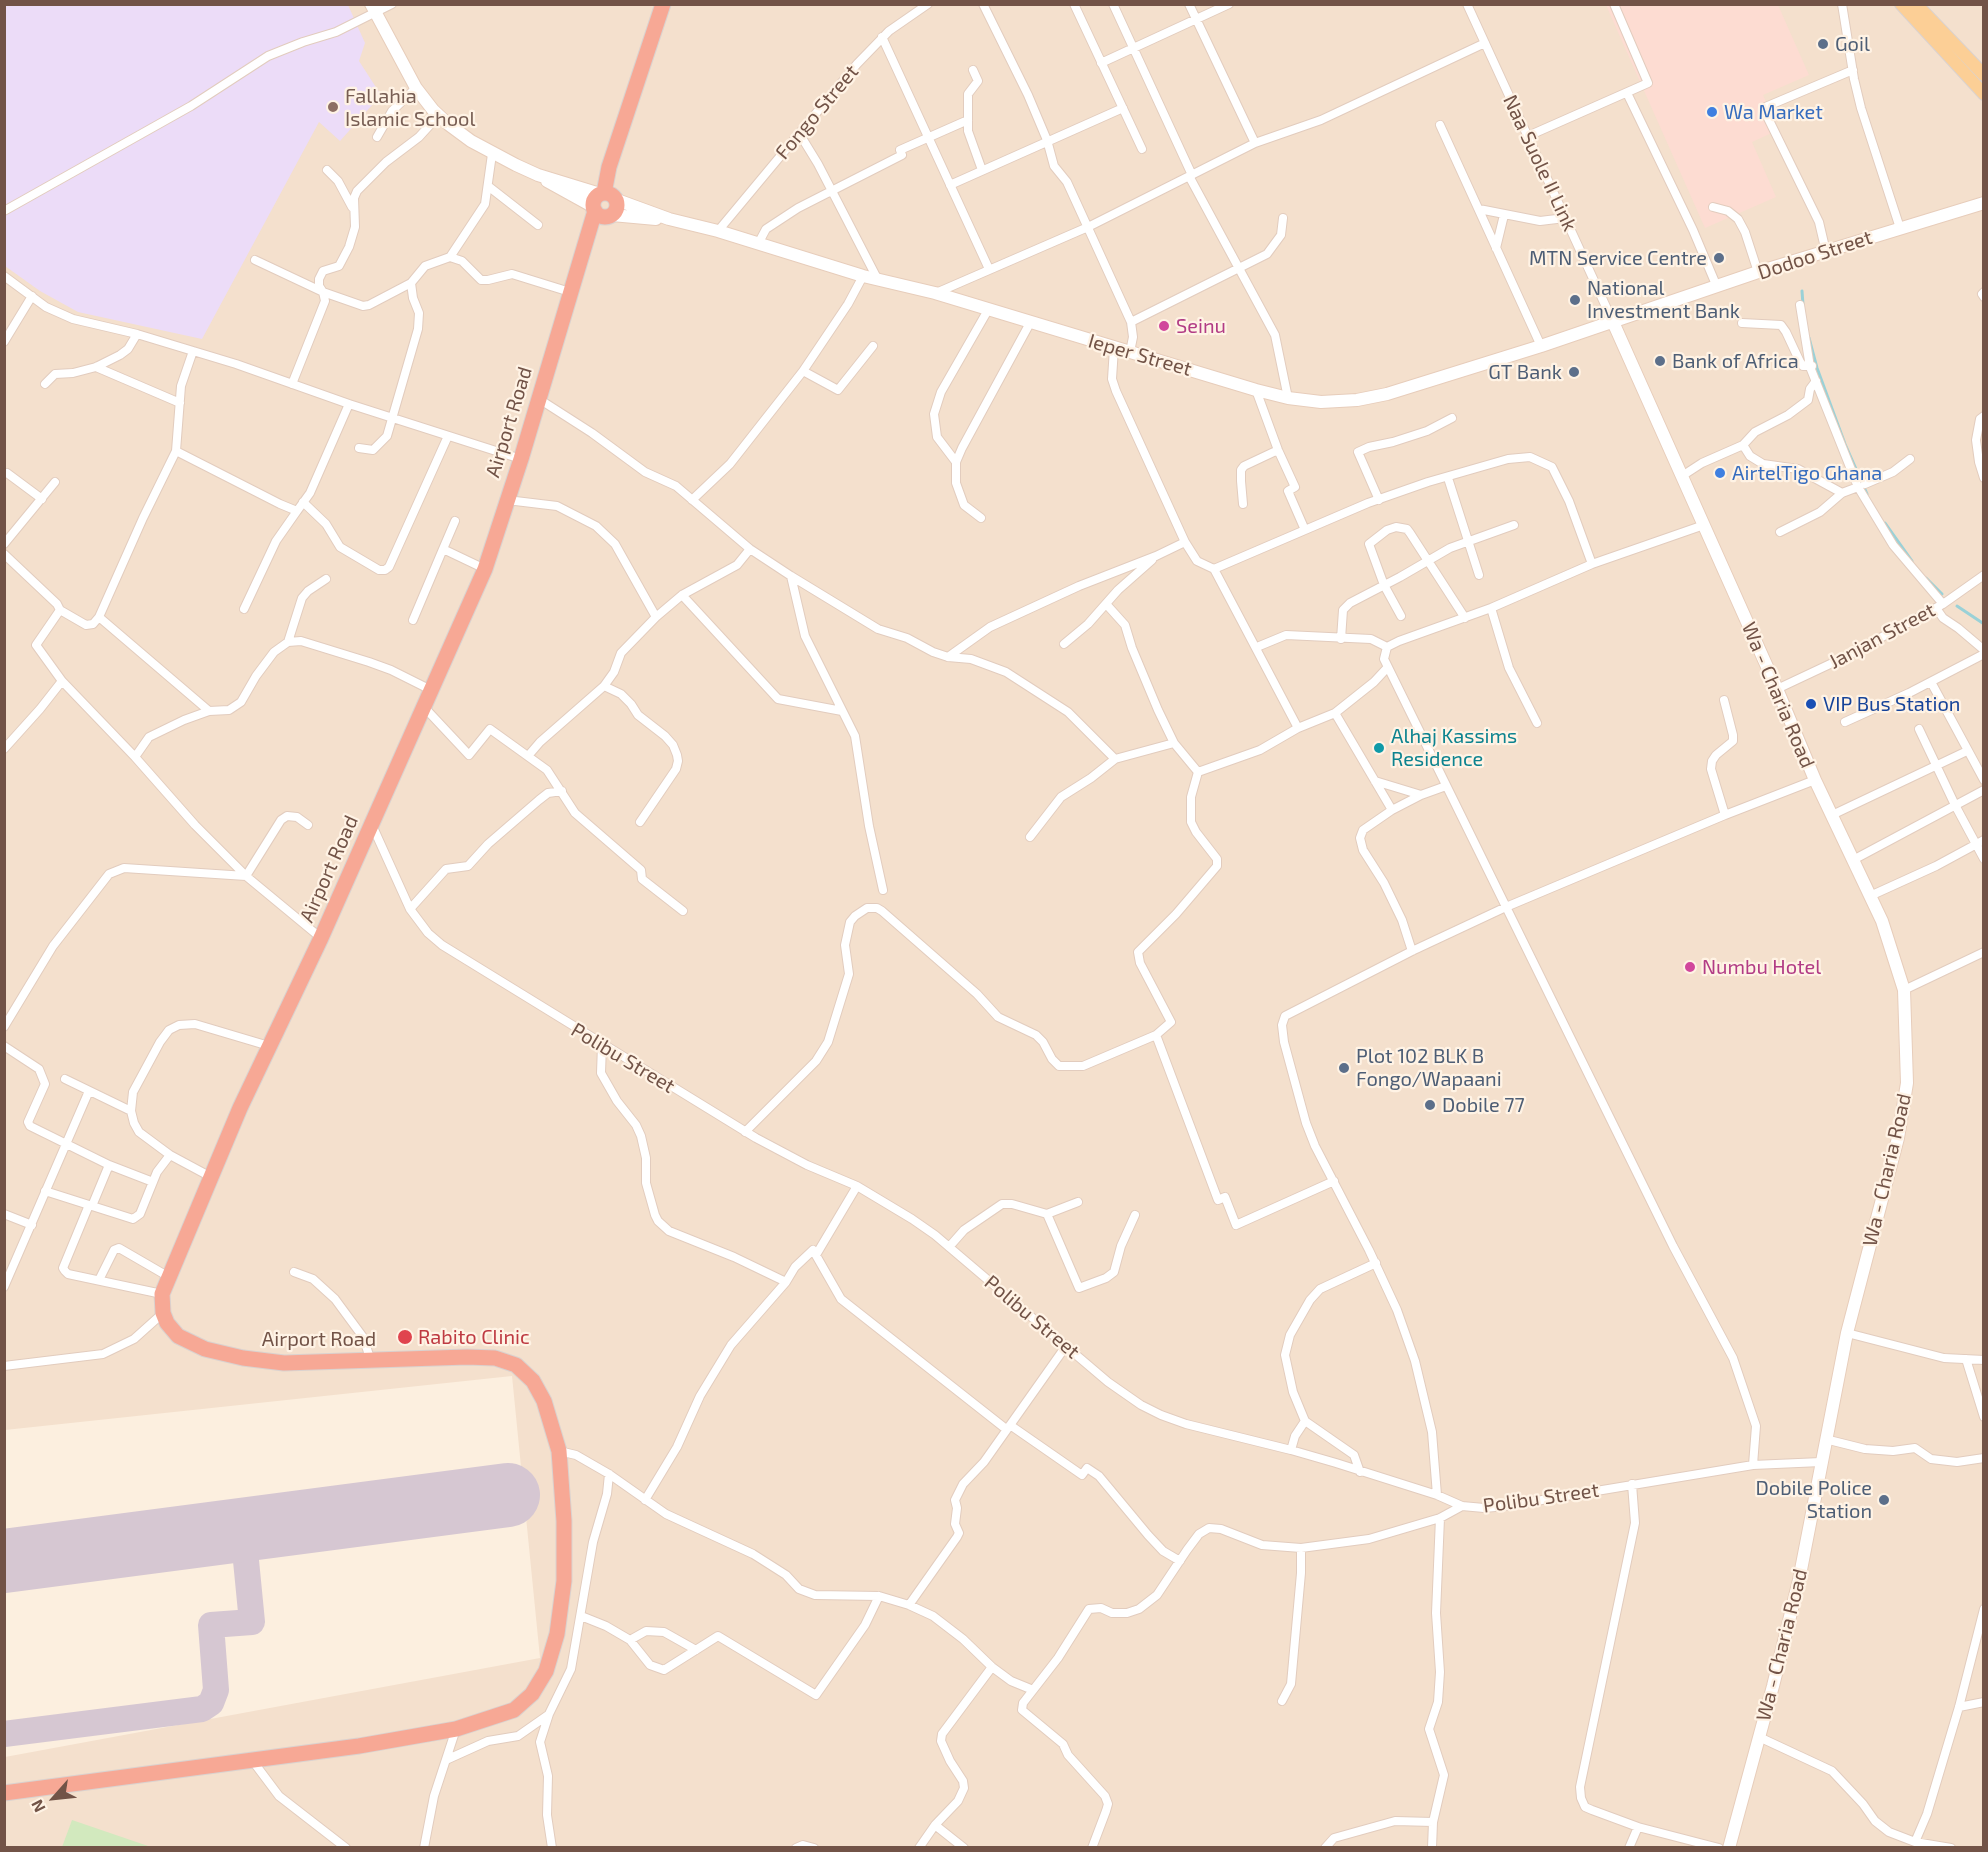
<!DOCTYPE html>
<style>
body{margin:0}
#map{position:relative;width:1988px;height:1852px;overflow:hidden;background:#fcefdf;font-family:"Exo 2",sans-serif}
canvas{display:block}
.frame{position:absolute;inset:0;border:6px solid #725347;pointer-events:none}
.north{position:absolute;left:24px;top:1768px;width:60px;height:60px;-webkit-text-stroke:4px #fff3e5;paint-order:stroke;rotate:243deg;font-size:16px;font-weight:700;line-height:24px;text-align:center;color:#725347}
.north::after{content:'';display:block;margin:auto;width:21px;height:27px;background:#725347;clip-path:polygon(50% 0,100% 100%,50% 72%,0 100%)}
</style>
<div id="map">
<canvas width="1988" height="1852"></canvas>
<div class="frame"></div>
<div class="north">N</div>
</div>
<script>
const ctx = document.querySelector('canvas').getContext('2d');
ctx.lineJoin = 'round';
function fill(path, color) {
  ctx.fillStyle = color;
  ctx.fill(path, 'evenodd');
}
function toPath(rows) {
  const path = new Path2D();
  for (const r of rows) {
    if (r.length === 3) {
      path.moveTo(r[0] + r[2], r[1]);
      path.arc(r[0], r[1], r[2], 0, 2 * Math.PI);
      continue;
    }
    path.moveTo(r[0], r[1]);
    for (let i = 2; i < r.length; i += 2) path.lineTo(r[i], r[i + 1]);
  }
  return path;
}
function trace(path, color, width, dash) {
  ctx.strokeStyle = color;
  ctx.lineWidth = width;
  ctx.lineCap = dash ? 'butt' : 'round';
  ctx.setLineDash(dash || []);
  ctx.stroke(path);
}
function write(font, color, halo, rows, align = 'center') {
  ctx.font = font + ' "Exo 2",sans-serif';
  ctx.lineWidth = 4.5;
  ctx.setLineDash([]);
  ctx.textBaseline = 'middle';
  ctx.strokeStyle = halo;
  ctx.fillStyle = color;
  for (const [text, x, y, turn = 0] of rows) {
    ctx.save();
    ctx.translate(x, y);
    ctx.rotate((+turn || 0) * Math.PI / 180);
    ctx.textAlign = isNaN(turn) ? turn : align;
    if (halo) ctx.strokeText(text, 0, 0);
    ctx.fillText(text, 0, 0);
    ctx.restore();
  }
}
fill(toPath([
 [5,5,1983,5,1983,1847,5,1848,5,1757,540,1658,512,1376,5,1430]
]), '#f4e0cd');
fill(toPath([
 [1606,5,1778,5,1809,75,1763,95,1778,130,1752,142,1776,197,1705,228]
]), '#fddcd2');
fill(toPath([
 [5,5,348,5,365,43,359,61,381,95,340,141,319,122,202,339,78,312,40,291,5,266]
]), '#ecdcf8');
fill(toPath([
 [72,1820,151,1847,62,1847]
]), '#d2e9be');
trace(toPath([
 [1802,291,1803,305],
 [1809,338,1817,368,1845,444,1867,494],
 [1885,523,1912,561],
 [1926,578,1942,594],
 [1957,606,1984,624]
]), '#9ad1d7', 3);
trace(toPath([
 [4,1734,202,1709,211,1703,216,1690,211,1625,252,1622,243,1530]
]), '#d6c7d2', 26);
trace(toPath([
 [4,1561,508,1495]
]), '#d6c7d2', 64);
const street = toPath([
 [983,4,1028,95,1047,140,1054,166,1067,182,1131,322,1133,337,1130,352],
 [1074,4,1142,149],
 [1113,4,1192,175],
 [1189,4,1255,143],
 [1467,4,1613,322],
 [1842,4,1854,79,1861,108,1900,228],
 [882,37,989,269],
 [1101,63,1229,4],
 [973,70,978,81,968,94,968,131,982,170],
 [1627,93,1693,230,1717,287],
 [1440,125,1541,346],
 [799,133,818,164,878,280],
 [1528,136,1648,83,1614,4],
 [377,137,392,111,416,88],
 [327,170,338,181,352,207],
 [1189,176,1275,335,1288,398],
 [950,185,1123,108],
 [488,186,538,225],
 [1713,207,1728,211,1738,219,1745,232,1758,272],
 [1479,209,1540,221,1565,218],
 [4,211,191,106,268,56,303,42,336,32,392,4],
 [718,231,857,64,889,31,928,4],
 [758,244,766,229,798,208,902,155,900,150,968,120],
 [1496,248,1504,215],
 [1826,252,1819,222,1763,108,1853,70],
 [450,257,485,204,492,154],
 [255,260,323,292,363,306,369,305,411,283],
 [4,276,46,307,73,319,137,334,236,364,349,404,521,459],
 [1984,292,1982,294,1984,297],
 [936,293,1088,227,1255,143,1321,120,1485,43],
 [1800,305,1810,367,1858,487,1893,545,1943,604],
 [1131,322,1267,254,1281,235,1283,218],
 [1742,323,1781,325,1786,332,1800,362,1803,366,1812,366],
 [4,342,32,296],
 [96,367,180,403],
 [803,371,838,390,873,346],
 [45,384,55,374,73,373,96,367,120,355,128,349,137,334],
 [292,384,325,301,323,292,319,286,319,279,323,271,339,266,349,247,355,227,354,198,357,191,386,162,419,137,439,115],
 [1256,390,1278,450,1295,487,1288,491,1305,530],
 [539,399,592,433,645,472,676,486,750,549,791,576,878,629,907,638,933,652,948,657,971,659,1006,672,1068,712,1115,759,1174,743,1198,772],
 [1984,416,1980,419,1976,440,1979,462,1984,478],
 [1743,445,1750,456,1763,464,1798,469,1842,493],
 [359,448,373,450,387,436,418,329,419,313,413,298,411,283,425,266,450,257,462,261,481,280,488,280,512,274,570,292],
 [176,451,280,504,297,511,310,493,349,404],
 [956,462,937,437,934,414,941,392,988,310],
 [7,473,42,499],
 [1682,476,1702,463,1743,445,1755,432,1788,415,1808,400,1810,389,1816,381],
 [1448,478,1479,575],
 [1865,484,1893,472,1910,459],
 [507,500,557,506,596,526,615,544,656,617],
 [692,500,730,464,803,371,848,304,863,276],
 [1379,500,1358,452,1369,447,1393,442,1427,431,1452,418],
 [303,502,326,524,340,547,379,570,385,570,389,567,448,436],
 [1243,504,1241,481,1241,470,1244,466,1278,450],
 [981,518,964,505,956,483,956,462,962,448,1030,323],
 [1704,525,1592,564,1491,608,1399,641,1387,647,1384,659,1673,1246,1733,1358,1756,1426,1753,1465],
 [1780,532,1820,512,1842,493,1858,487],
 [1185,542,1197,561,1214,569,1298,728],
 [4,544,55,482],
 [443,549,455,521],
 [4,554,57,604,60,610,36,645,62,681,135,757,195,825,246,876,321,938],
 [1214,569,1368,503,1428,482,1508,459,1530,457,1552,467,1569,501,1592,564],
 [791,576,805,636,855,736,869,826,883,890],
 [682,595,778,699,842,711],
 [1107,605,1125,625,1132,648,1158,710,1174,743],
 [1491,608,1509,668,1537,723],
 [1936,608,1943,618,1958,628,1984,650],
 [244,609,276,541,297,511],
 [60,610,86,625,93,624,99,617,143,518,176,451,181,386,193,351],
 [1401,616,1384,585,1369,544,1387,530,1396,527,1407,529,1410,533,1465,618],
 [99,617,209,711],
 [413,620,443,549,485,569],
 [1341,639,1343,610,1350,603,1400,577,1450,548,1514,525],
 [288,642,302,598,308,591,326,579],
 [1064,644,1088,624,1118,590,1152,560],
 [1257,647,1286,635,1371,639,1387,647],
 [948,657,990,627,1079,586,1156,556,1185,542,1116,391,1112,379,1114,348],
 [1931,682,1984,780],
 [604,686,621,694,631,704,638,715,665,736,673,745,677,755,678,761,676,769,640,822],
 [1777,689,1845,657,1943,604,1984,575],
 [1724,700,1733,735,1733,741,1716,755,1712,761,1711,769,1725,815],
 [424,707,469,755,490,729,547,770,575,813,641,870,642,879,683,911],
 [1335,713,1392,810,1421,795,1446,786],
 [1845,722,1909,693,1984,654],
 [1919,729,1955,805,1984,859],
 [4,749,40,709,62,681],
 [528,756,540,742,604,686,614,672,621,653,656,617,682,595,737,565,750,549],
 [135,757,149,737,184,720,209,711,229,710,241,702,256,676,274,652,288,642,301,641,369,662,391,670,431,690],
 [1375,781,1421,795],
 [1392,810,1363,830,1360,838,1363,850,1384,883,1402,920,1412,951],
 [1832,815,1967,751],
 [372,825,410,909,428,933,442,945,756,1138,807,1165,857,1186,912,1219,935,1235,1108,1382,1141,1405,1161,1415,1186,1424,1291,1450,1336,1463,1437,1495,1462,1506,1484,1508,1506,1506,1753,1465,1821,1462],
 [1030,837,1061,797,1091,778,1115,759],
 [1853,860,1984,790],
 [1870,896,1936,866,1984,840],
 [410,909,446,869,468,866,488,844,539,800,548,793,562,791],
 [1904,990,1984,952],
 [4,1027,53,946,109,874,124,868,246,876,281,820,287,816,297,817,308,825],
 [602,1045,601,1073,617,1101,636,1125,641,1136,646,1158,646,1183,655,1215,658,1221,669,1231,734,1257,786,1282],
 [4,1046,39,1069,45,1084,28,1122,30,1126,109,1165],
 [65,1079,131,1111],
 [745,1132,816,1061,828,1042,849,974,845,945,850,922,855,916,867,908,877,908,882,911,977,994,998,1017,1036,1035,1043,1042,1052,1059,1059,1066,1083,1066,1156,1035],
 [211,1177,170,1155,139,1132,134,1123,131,1111,133,1092,160,1042,169,1030,179,1025,195,1024,269,1046],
 [1334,1181,1236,1225,1225,1197,1218,1200,1156,1035,1171,1022,1140,963,1138,952,1176,914,1217,866,1217,859,1196,832,1191,822,1191,797,1198,772,1260,750,1298,728,1335,713,1374,682,1387,668],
 [45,1191,133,1219,140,1214,157,1172,170,1155],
 [89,1205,63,1268,65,1271,68,1274,162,1294],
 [92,1206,109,1165,153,1182],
 [4,1214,32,1225],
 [1047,1214,1079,1288,1106,1278,1114,1272,1121,1246,1135,1215],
 [949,1247,964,1230,1002,1204,1012,1204,1047,1214,1078,1202],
 [813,1250,841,1299,1006,1429],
 [294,1272,313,1279,335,1299,363,1337,371,1361],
 [99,1280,114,1250,119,1248,169,1277],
 [4,1287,89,1091],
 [1847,1333,1944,1358,1984,1360],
 [1966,1359,1984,1417],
 [4,1366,103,1354,134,1339,163,1313],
 [1305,1421,1354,1455,1360,1472],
 [1010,1425,1082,1475,1087,1468,1099,1476,1148,1535,1163,1551,1180,1561],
 [1825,1439,1865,1449,1893,1451,1915,1448,1931,1459,1957,1462,1984,1458],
 [1291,1450,1295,1436,1305,1421,1293,1392,1285,1355,1290,1335,1310,1300,1320,1289,1376,1263],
 [559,1451,576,1455,609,1474,666,1514,753,1554,786,1575,799,1589,815,1595,879,1596,909,1605,933,1616,963,1639,992,1667,1011,1681,1033,1690],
 [1632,1484,1635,1523,1580,1787,1581,1798,1585,1807,1592,1810,1638,1827,1719,1848],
 [1437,1495,1432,1432,1415,1361,1397,1310,1369,1250,1315,1146,1306,1123,1284,1042,1282,1025,1285,1016,1412,951,1506,907,1725,815,1815,780],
 [645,1500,677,1447,700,1396,731,1345,786,1282,795,1267,813,1250,816,1255,857,1186],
 [909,1605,957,1537,959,1533,955,1524,957,1508,955,1500,963,1484,984,1462,1066,1346],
 [581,1616,606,1626,630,1640,650,1665,664,1670,718,1636,816,1695,865,1625,879,1596],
 [630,1640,646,1631,664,1632,696,1650],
 [1282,1701,1291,1684,1301,1573,1301,1548],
 [1959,1707,1984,1702],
 [1759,1737,1832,1771,1863,1804,1875,1821,1889,1832,1915,1842,1927,1814,1959,1707,1984,1609],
 [252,1760,279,1796,346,1848],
 [446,1760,488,1741,518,1736,548,1715],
 [935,1825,964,1848],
 [1915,1842,1951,1848],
 [424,1848,434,1796,456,1729],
 [552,1848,547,1815,548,1776,540,1742,549,1714,571,1669,593,1542,607,1494,609,1474],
 [796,1848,803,1845,814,1848],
 [919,1848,935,1825,958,1801,964,1788,963,1781,950,1761,941,1741,942,1734,992,1667],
 [1092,1848,1106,1811,1108,1804,1105,1796,1068,1755,1063,1744,1022,1710,1023,1703,1058,1658,1089,1609,1101,1608,1112,1613,1127,1613,1139,1609,1157,1595,1187,1550,1199,1534,1209,1528,1221,1529,1262,1545,1301,1548,1369,1539,1440,1518,1462,1506],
 [1325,1848,1334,1838,1395,1821,1433,1822],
 [1432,1848,1433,1822,1444,1775,1429,1729,1438,1702,1440,1672,1436,1613,1440,1518],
 [1629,1848,1638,1827]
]);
const secondary = toPath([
 [371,4,416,88,433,110,448,124,471,141,516,165,538,175,600,194],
 [547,181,594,207],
 [617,200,669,219,718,231,863,276,935,293,1256,390,1288,398,1321,402,1357,400,1387,394,1541,346,1758,272,1984,203],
 [612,215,656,219],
 [1613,322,1777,689,1815,780,1882,921,1904,990,1907,1083,1898,1138,1847,1333,1799,1580,1773,1686,1729,1848]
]);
const primary = toPath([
 [1901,4,1984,94],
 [1916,4,1984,75]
]);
const highway = toPath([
 [605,205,12],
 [604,193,609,167,663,4],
 [4,1793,359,1746,456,1729,514,1710,532,1694,546,1671,557,1634,564,1581,564,1521,559,1451,544,1401,533,1381,516,1365,495,1358,467,1357,284,1363,243,1358,205,1349,178,1336,167,1323,163,1313,162,1294,240,1108,321,938,485,569,521,459,595,211]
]);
trace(street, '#e2ccbe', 10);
trace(secondary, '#e7cdbb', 14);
trace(primary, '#dad2cf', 14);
trace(highway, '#dad2cf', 17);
trace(street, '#fff', 8);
trace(secondary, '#fff', 12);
trace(primary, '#fccf96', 12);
trace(highway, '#f7a895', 15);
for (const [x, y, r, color] of [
 [1823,44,6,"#5c6f8a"],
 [333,107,6,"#8d6e63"],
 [1712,112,6,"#3f7fe0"],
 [1719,258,6,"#5c6f8a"],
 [1575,300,6,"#5c6f8a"],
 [1164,326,6,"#d1479c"],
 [1660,361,6,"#5c6f8a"],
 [1574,372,6,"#5c6f8a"],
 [1720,473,6,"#3f7fe0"],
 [1811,704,6,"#1a4fb4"],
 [1379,748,6,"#0f9aa8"],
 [1690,967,6,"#d1479c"],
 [1344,1068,6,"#5c6f8a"],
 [1430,1105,6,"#5c6f8a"],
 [405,1337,8,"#e0444e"],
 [1884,1500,6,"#5c6f8a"]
]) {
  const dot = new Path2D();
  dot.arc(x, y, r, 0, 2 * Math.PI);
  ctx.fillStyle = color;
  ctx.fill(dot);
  trace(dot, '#fff3e5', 2);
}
write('20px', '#4e5e75', '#fff3e5', [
 ["Goil",1835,44],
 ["MTN Service Centre",1707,258,"right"],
 ["National",1587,288],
 ["Investment Bank",1587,311],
 ["Bank of Africa",1672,361],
 ["GT Bank",1562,372,"right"],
 ["Plot 102 BLK B",1356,1056],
 ["Fongo/Wapaani",1356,1079],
 ["Dobile 77",1442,1105],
 ["Dobile Police",1872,1488,"right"],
 ["Station",1872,1511,"right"]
], 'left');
write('20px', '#785e54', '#fff3e5', [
 ["Fallahia",345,96],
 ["Islamic School",345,119]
], 'left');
write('20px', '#725347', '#fff3e5', [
 ["Fongo Street",817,112,-50],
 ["Naa Suole II Link",1540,163,65],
 ["Dodoo Street",1815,255,-18],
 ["Ieper Street",1140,355,16],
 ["Airport Road",509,422,-73],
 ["Janjan Street",1882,636,-28],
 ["Wa - Charia Road",1778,695,67],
 ["Airport Road",329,869,-66],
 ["Polibu Street",623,1058,31],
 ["Wa - Charia Road",1887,1170,-77],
 ["Polibu Street",1032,1317,40],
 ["Airport Road",319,1339],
 ["Polibu Street",1541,1498,-8],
 ["Wa - Charia Road",1782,1645,-76]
]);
write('20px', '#366cbe', '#fff3e5', [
 ["Wa Market",1724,112],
 ["AirtelTigo Ghana",1732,473]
], 'left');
write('20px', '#b23c85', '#fff3e5', [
 ["Seinu",1176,326],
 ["Numbu Hotel",1702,967]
], 'left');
write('20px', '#164399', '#fff3e5', [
 ["VIP Bus Station",1823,704]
], 'left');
write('20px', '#0d838f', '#fff3e5', [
 ["Alhaj Kassims",1391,736],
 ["Residence",1391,759]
], 'left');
write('20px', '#be3a42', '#fff3e5', [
 ["Rabito Clinic",418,1337]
], 'left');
</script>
